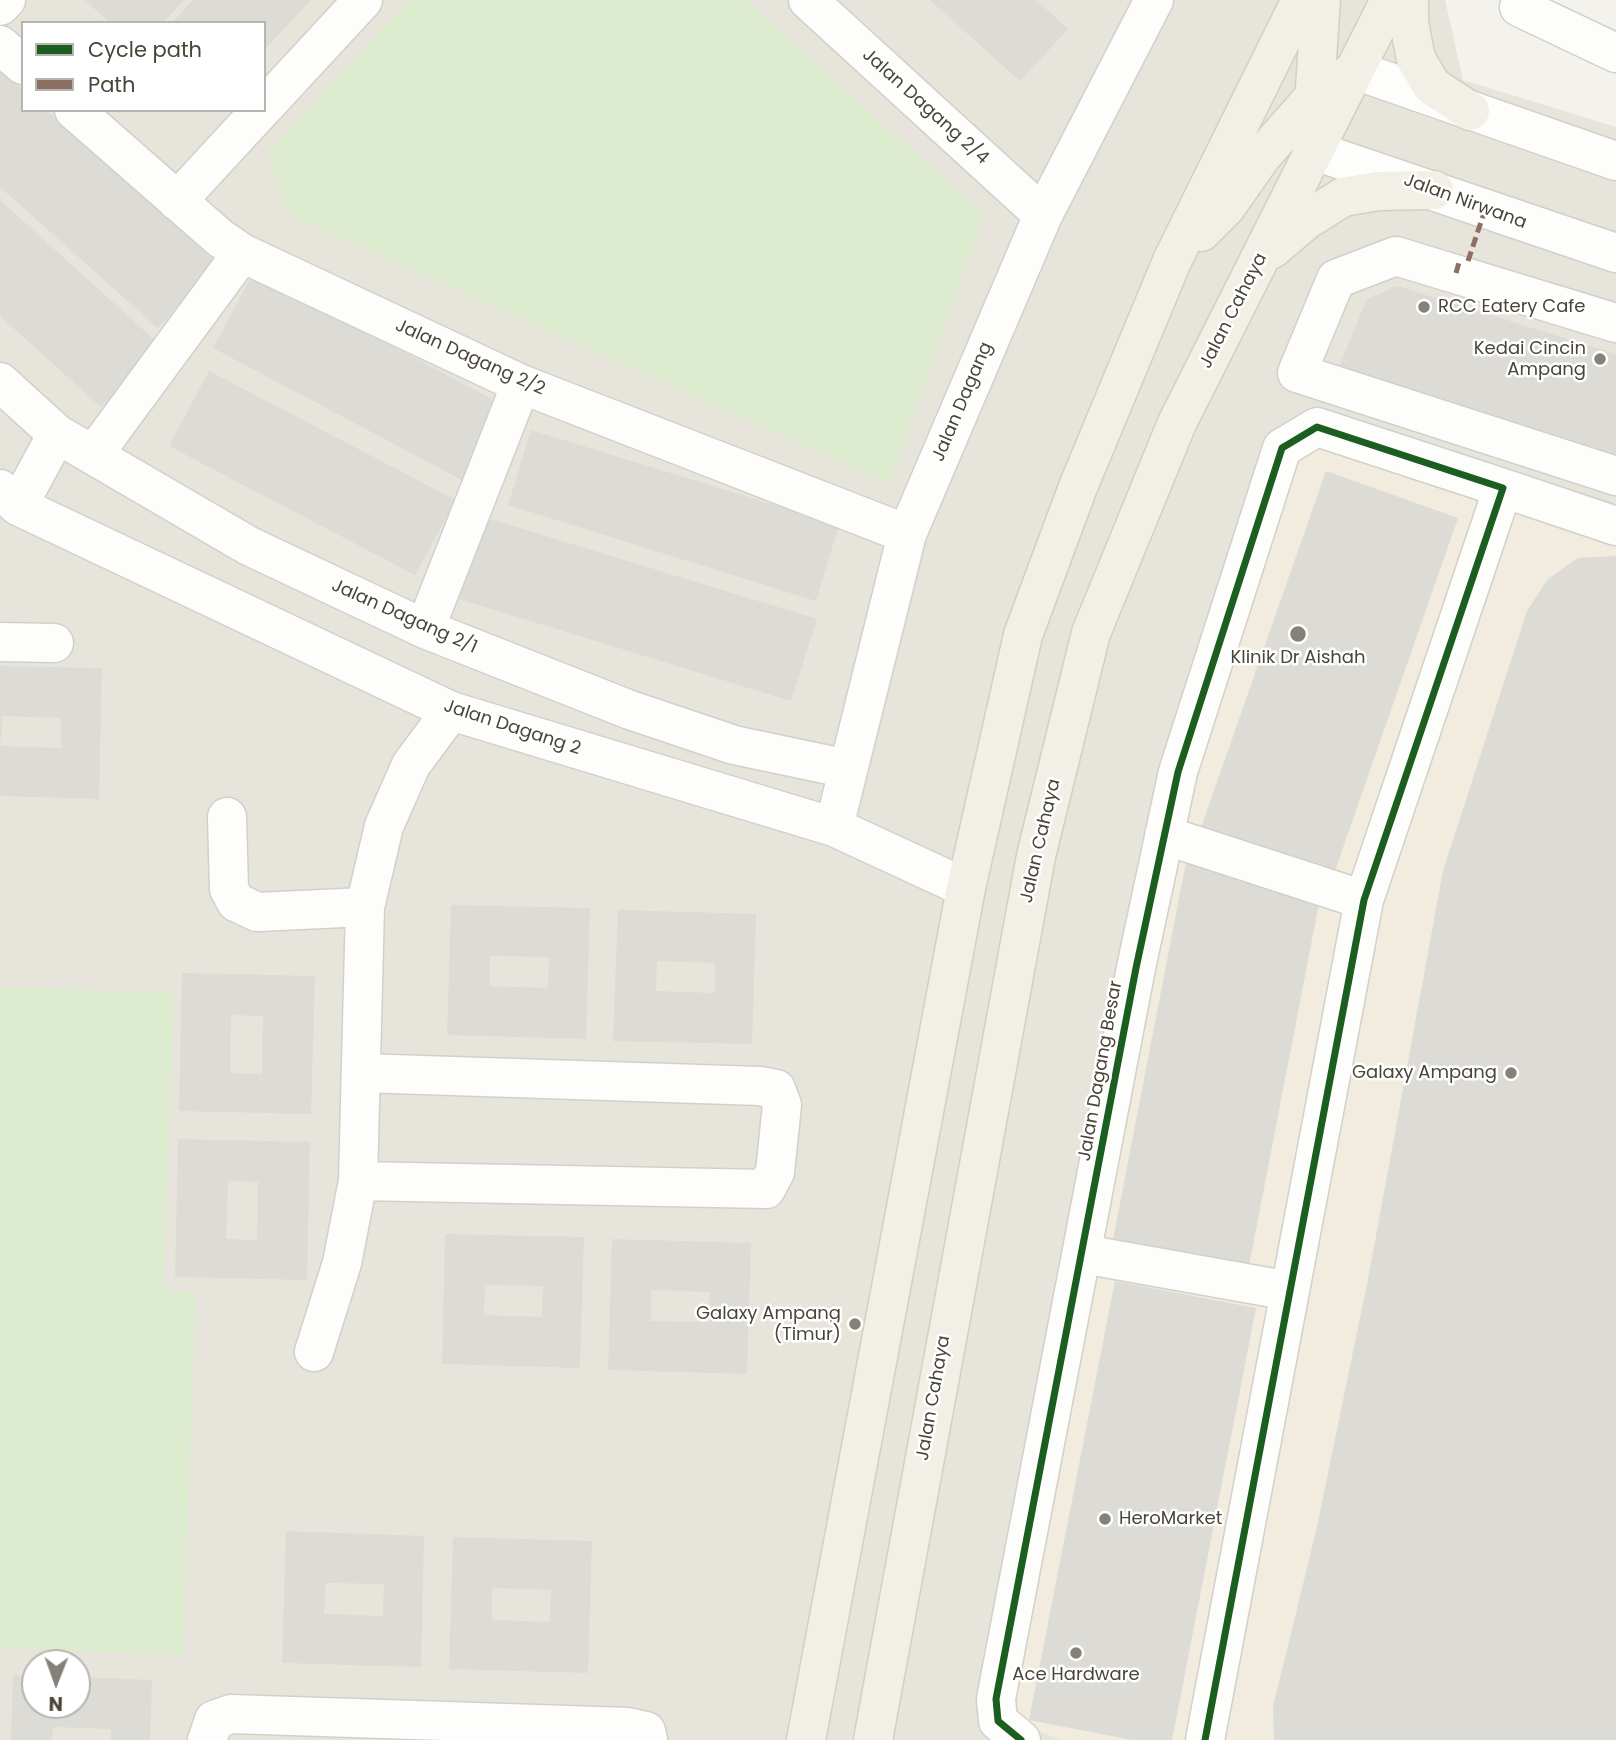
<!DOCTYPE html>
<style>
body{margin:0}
#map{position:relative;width:1616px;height:1740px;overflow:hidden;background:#f3f2ed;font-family:Poppins,sans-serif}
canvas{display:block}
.legend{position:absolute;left:21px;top:21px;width:245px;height:91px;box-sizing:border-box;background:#fff;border:2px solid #b6b5b0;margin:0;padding:9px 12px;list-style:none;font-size:21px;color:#494539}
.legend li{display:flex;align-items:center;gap:14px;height:35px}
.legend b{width:35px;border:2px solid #b6b5b0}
.north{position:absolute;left:21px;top:1649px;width:70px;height:70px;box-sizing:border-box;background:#fff;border:2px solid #b6b5b0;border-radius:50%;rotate:181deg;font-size:19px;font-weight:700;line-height:28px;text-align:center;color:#494539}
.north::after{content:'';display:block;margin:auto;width:24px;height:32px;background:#848278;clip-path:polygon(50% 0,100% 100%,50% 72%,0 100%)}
</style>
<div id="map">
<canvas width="1616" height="1740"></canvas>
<ul class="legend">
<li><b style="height:9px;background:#1b5e20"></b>Cycle path</li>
<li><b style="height:9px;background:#8d6e63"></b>Path</li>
</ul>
<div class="north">N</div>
</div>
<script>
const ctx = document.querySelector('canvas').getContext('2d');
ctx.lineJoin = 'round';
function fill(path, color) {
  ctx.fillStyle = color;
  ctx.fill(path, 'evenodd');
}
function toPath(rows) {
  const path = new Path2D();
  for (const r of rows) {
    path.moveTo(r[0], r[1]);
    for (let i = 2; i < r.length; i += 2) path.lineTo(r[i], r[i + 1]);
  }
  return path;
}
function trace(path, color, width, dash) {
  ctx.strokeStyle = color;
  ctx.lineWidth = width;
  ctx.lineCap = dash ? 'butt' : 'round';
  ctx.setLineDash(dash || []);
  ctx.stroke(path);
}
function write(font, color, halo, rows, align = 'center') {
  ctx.font = font + ' Poppins,sans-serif';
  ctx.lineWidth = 5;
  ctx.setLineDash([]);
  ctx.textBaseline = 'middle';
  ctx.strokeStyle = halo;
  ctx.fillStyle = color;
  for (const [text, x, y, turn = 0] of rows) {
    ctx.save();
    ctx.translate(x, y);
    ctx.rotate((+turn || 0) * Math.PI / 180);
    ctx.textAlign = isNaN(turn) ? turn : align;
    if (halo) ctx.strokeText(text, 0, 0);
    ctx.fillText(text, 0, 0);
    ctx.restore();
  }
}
fill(toPath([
 [0,0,1445,0,1463,80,1616,127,1616,1740,0,1740],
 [23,23,264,23,264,110,23,110],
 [35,1663,77,1663,77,1705,35,1705]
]), '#e7e4dc');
fill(toPath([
 [1314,445,1616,543,1616,1740,1062,1740,1029,1728,1010,1712,1084,1319,1192,782,1294,457]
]), '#f1ecde');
fill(toPath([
 [408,0,745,0,984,215,889,483,290,215,267,155],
 [0,987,174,993,163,1290,196,1292,183,1655,0,1648]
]), '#ddeccf');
fill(toPath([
 [85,0,184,0,163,23,110,23],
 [193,0,311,0,264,50,264,23,172,23],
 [930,0,1036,0,1068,29,1020,81],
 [0,70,23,90,23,110,46,110,217,263,158,328,0,187],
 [0,200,159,344,101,407,0,316],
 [254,272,503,405,462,480,213,348],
 [1397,286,1616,354,1616,455,1338,369,1367,299],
 [209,371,456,500,415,575,169,446],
 [531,430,839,525,816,601,508,505],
 [1326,471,1458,518,1330,885,1197,839],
 [484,517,817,619,791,701,459,599],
 [1616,556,1616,1740,1274,1740,1273,1707,1317,1527,1369,1274,1443,871,1527,611,1548,579,1578,558],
 [0,666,102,668,99,799,0,796,0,746,61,748,61,718,3,716,0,746],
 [1186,862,1322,888,1247,1276,1111,1250],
 [451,905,590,908,586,1039,447,1035],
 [490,956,549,957,548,988,490,986],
 [618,910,756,914,752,1044,613,1041],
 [657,961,715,963,715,993,656,991],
 [182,973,315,976,311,1114,179,1111],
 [231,1015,263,1016,262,1074,230,1073],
 [178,1139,310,1142,307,1280,175,1277],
 [228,1181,258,1182,257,1240,226,1239],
 [445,1234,584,1237,580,1368,442,1364],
 [485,1285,543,1286,542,1317,484,1315],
 [612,1239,751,1243,747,1374,608,1370],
 [651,1290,710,1292,709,1322,651,1321],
 [1115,1281,1256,1308,1172,1740,1132,1740,1029,1720],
 [286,1531,424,1536,421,1667,282,1663],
 [326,1583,384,1584,383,1616,324,1614],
 [453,1537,592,1541,588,1673,449,1669],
 [492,1588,551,1590,550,1622,492,1620],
 [13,1675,35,1676,35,1705,77,1705,77,1677,152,1680,150,1740,111,1740,111,1729,53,1727,52,1740,11,1740]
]), '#dcdbd6');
const minor = toPath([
 [808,0,1043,215],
 [1523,0,1519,7,1616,53],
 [0,6,6,0],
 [0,45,23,65],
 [1355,70,1616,161],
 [264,107,363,0],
 [74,110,220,238,242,253,521,384,907,534],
 [1315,151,1616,253],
 [177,201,261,110],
 [1616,323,1396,256,1336,279,1297,373,1616,476],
 [0,382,57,434,249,546,425,629,630,710,734,745,848,769],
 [94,454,242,253],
 [1503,488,1616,526],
 [0,489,18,506,451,711,834,827,966,888],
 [18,506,57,434],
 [425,629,521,384],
 [0,642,54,643],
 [227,817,229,889,236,902,257,912,365,907],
 [834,827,907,534,1043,215,1154,0],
 [1164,835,1364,900],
 [358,1181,766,1189,775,1172,782,1105,776,1089,760,1086,361,1073],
 [1083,1254,1290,1291],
 [314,1352,342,1263,358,1181,365,907,384,826,411,765,451,711],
 [207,1740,214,1720,231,1714,628,1727,646,1731,648,1740],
 [1021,1740,998,1721,996,1699,1136,968,1178,772,1282,448,1317,427,1503,488,1364,900,1205,1740]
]);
const major = toPath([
 [1409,0,1409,23,1416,59,1432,86,1470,111],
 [1313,117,1321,0],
 [1201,232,1226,207,1261,157,1313,98,1351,73],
 [1272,249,1305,221,1343,197,1378,191,1434,190],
 [806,1740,966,888,1023,635,1078,487,1172,261,1301,0],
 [873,1740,1036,856,1091,633,1177,423,1390,0]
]);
trace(minor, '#d1d0cb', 41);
trace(major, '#d4d0bc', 41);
trace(minor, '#fdfdfc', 38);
trace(major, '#f1efe6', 38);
trace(toPath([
 [1468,261,1485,210],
 [1456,273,1460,259]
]), '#8d6e63', 5, [10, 5]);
trace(toPath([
 [1021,1740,998,1721,996,1699,1136,968,1178,772,1282,448,1317,427,1503,488,1364,900,1205,1740]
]), '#1b5e20', 7);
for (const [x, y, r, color] of [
 [1424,307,7,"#848278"],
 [1600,359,7,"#848278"],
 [1298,634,9,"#848278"],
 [1511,1073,7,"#848278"],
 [855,1324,7,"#848278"],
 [1105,1519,7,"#848278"],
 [1076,1653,7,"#848278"]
]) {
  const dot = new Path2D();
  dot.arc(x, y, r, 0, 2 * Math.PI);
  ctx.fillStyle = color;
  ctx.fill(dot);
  trace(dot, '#fff', 2.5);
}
write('18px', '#494539', '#fff', [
 ["Jalan Dagang 2/4",925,107,42],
 ["Jalan Nirwana",1465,202,20],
 ["Jalan Cahaya",1234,311,-63],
 ["Jalan Dagang 2/2",470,358,24],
 ["Jalan Dagang",963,402,-67],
 ["Jalan Dagang 2/1",404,617,24],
 ["Jalan Dagang 2",512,728,18],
 ["Jalan Cahaya",1041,841,-77],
 ["Jalan Dagang Besar",1101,1071,-80],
 ["Jalan Cahaya",934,1398,-80]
]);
write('18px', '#494539', '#fff', [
 ["RCC Eatery Cafe",1438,307,"left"],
 ["Kedai Cincin",1586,349],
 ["Ampang",1586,370],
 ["Klinik Dr Aishah",1298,658,"center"],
 ["Galaxy Ampang",1497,1073],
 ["Galaxy Ampang",841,1314],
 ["(Timur)",841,1335],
 ["HeroMarket",1119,1519,"left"],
 ["Ace Hardware",1076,1675,"center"]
], 'right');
</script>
